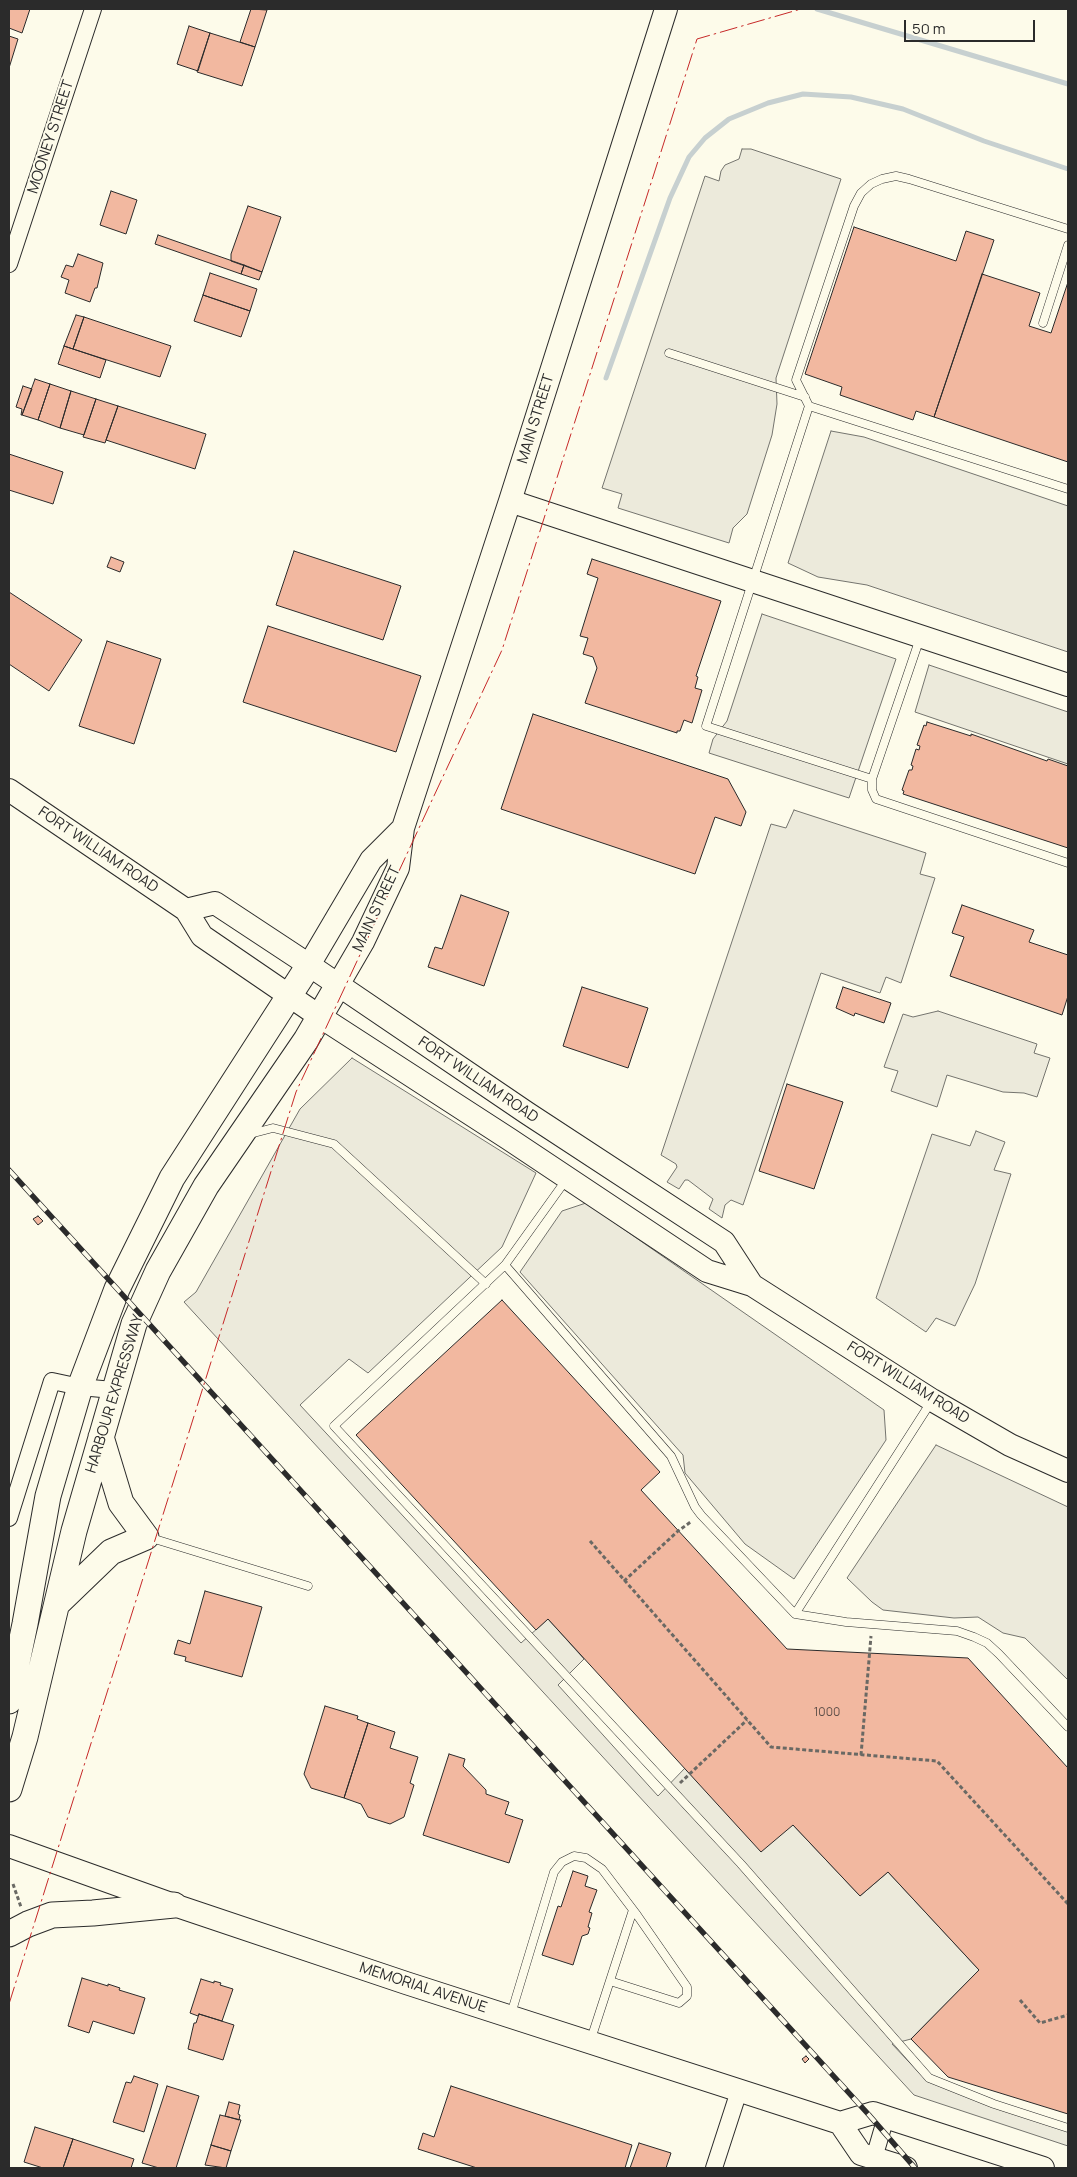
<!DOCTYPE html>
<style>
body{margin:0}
#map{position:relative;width:1077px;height:2177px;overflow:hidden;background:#fdfbea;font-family:Manrope,sans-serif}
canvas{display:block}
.frame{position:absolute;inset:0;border:10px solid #2b2b2b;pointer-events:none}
.scale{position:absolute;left:904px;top:20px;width:131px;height:22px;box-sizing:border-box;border:2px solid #2b2b2b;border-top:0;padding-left:6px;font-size:15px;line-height:18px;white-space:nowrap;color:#2b2b2b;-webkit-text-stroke:4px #fdfbea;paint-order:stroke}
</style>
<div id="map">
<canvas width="1077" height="2177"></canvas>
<div class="frame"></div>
<div class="scale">50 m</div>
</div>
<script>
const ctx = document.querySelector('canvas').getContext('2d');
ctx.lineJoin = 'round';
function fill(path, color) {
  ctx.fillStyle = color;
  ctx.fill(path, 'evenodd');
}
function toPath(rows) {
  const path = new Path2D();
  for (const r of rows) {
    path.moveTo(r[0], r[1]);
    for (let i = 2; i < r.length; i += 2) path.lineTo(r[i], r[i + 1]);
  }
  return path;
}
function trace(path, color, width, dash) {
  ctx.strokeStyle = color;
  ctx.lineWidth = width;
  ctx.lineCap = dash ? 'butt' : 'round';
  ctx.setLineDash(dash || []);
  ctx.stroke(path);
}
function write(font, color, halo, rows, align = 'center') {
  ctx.font = font + ' Manrope,sans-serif';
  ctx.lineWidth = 4;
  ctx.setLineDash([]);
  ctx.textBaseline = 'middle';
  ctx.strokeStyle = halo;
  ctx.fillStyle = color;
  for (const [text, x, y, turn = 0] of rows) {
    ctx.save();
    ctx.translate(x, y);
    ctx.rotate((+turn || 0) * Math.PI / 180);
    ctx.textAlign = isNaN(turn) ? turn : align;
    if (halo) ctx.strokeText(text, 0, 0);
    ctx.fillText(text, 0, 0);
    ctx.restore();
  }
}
const parking = toPath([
 [742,149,751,149,841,179,776,378,777,404,772,435,747,514,733,528,729,543,618,508,622,494,602,488,705,176,719,181,721,171,725,165,739,159,742,149],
 [831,431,864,437,1068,506,1068,652,867,585,818,577,788,563,831,431],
 [762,614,896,659,849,798,709,753,713,739,727,721,762,614],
 [929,665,1068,712,1068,764,915,712,929,665],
 [794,810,926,853,920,874,935,878,901,983,886,977,880,993,821,973,743,1205,731,1200,725,1205,722,1218,709,1209,713,1199,688,1180,685,1180,679,1189,667,1182,677,1167,676,1164,661,1155,771,824,786,828,794,810],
 [938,1011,1037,1044,1034,1053,1050,1058,1037,1097,1024,1093,1003,1092,947,1075,937,1107,891,1091,898,1071,884,1067,903,1014,913,1017,938,1011],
 [352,1058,536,1173,502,1247,368,1373,349,1359,300,1405,521,1643,548,1619,584,1659,558,1685,658,1796,685,1768,793,1825,860,1896,888,1872,979,1970,911,2039,892,2044,926,2080,1068,2126,1068,2146,914,2095,184,1302,196,1292,300,1109,352,1058],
 [976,1131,1005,1142,994,1170,1011,1174,975,1284,955,1326,936,1318,926,1332,876,1298,932,1134,970,1146,976,1131],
 [586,1203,884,1410,886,1440,794,1579,745,1544,685,1473,683,1455,520,1272,562,1211,586,1203],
 [936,1445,1068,1507,1068,1680,1025,1638,1003,1633,978,1617,954,1618,883,1610,872,1602,847,1578,936,1445]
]);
fill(parking, '#eceadb');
trace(parking, '#74746e', 1);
trace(toPath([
 [817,9,1068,84],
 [606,378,670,198,689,157,705,138,729,119,768,103,803,94,851,97,903,109,984,141,1068,169]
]), '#c7d0d0', 5);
const building = toPath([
 [9,9,30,9,22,33,9,28,9,9],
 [251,9,267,10,255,47,240,42,251,9],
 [189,26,210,33,198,71,177,64,189,26],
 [210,33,255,47,242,86,197,72,210,33],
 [9,36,18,39,9,68,9,36],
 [111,191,137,200,126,234,100,225,111,191],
 [248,206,281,217,262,272,231,261,231,254,248,206],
 [854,227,956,261,966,231,994,240,934,417,916,411,913,420,840,395,842,387,805,374,854,227],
 [158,235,244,265,241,274,155,244,158,235],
 [78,254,103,263,97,288,95,288,90,302,65,293,69,280,61,277,66,265,73,267,78,254],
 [244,265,262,272,259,280,241,274,244,265],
 [210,273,257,289,250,311,203,295,210,273],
 [982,274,1040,293,1029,326,1051,333,1068,282,1068,462,934,417,982,274],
 [203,295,250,311,241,337,194,321,203,295],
 [76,315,84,317,73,349,64,346,76,315],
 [84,317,171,346,160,377,73,349,84,317],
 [64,346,106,360,100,378,58,364,64,346],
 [35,379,50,384,38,420,22,415,35,379],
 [50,384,71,391,60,428,38,420,50,384],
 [23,386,32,389,22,415,21,415,22,409,16,407,23,386],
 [71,391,96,399,84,435,60,428,71,391],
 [96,399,118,406,105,443,83,437,96,399],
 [118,406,206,434,195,469,106,440,118,406],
 [9,454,63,472,53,504,9,490,9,454],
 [294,551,401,586,383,640,276,605,294,551],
 [111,557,124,562,120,572,107,567,111,557],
 [592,559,721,601,696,676,698,677,695,688,702,690,692,723,684,720,680,731,677,731,677,733,585,703,597,668,593,657,583,654,588,638,580,636,598,578,587,574,592,559],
 [9,592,82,640,49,691,9,664,9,592],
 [268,626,421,676,396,752,243,702,268,626],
 [107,641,161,659,134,744,79,726,107,641],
 [533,714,728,779,746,812,741,826,715,817,695,874,501,809,533,714],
 [927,722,971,736,971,734,1047,761,1048,759,1068,766,1068,848,903,794,904,791,902,790,909,770,912,770,913,766,911,765,916,749,919,750,920,746,917,745,924,725,926,726,927,722],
 [461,895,509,912,484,986,428,967,435,947,442,949,461,895],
 [962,905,1034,930,1029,942,1068,955,1068,996,1062,1015,950,976,964,937,952,933,962,905],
 [582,987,648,1008,628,1068,563,1046,582,987],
 [843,987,891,1003,884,1023,855,1013,854,1016,836,1008,843,987],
 [787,1084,843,1102,814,1189,759,1171,787,1084],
 [38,1216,43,1221,38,1225,33,1219,38,1216],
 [502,1300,660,1472,641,1490,787,1649,968,1658,1068,1768,1068,2114,948,2077,911,2039,979,1970,888,1872,860,1896,793,1825,761,1852,548,1619,536,1630,356,1435,502,1300],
 [205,1591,262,1607,242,1677,185,1661,186,1657,174,1654,178,1640,190,1644,205,1591],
 [325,1706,358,1716,357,1719,368,1723,344,1798,311,1788,304,1774,325,1706],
 [368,1723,395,1732,390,1748,418,1757,410,1783,414,1785,404,1817,390,1824,368,1817,361,1804,344,1798,368,1723],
 [449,1754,465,1759,463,1766,486,1790,486,1794,509,1802,505,1814,523,1820,509,1863,423,1835,449,1754],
 [573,1871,588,1876,585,1886,597,1890,589,1912,592,1913,588,1927,590,1928,588,1934,582,1936,573,1965,542,1955,558,1906,561,1907,573,1871],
 [82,1978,108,1986,108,1984,120,1988,119,1990,145,1998,134,2034,93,2021,89,2033,68,2026,82,1978],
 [201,1979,214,1983,214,1981,221,1983,220,1985,233,1989,222,2021,199,2014,198,2016,190,2013,201,1979],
 [199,2014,234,2025,223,2060,188,2049,194,2023,196,2023,199,2014],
 [806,2056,809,2059,805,2063,802,2059,806,2056],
 [134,2076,158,2084,144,2132,113,2122,126,2082,131,2083,134,2076],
 [167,2086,199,2096,176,2168,159,2168,142,2163,167,2086],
 [451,2086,632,2145,625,2168,477,2168,418,2149,423,2133,434,2137,451,2086],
 [229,2102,240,2105,238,2114,240,2115,239,2120,225,2116,229,2102],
 [220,2115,241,2120,231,2151,211,2145,220,2115],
 [35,2127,73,2139,63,2168,43,2168,24,2162,35,2127],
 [73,2139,134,2159,131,2168,63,2168,73,2139],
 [639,2143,671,2153,666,2168,630,2168,639,2143],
 [211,2145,231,2151,226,2168,205,2165,211,2145]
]);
fill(building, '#f2b8a0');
trace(building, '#2b2b2b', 1);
const lane = toPath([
 [1043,323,1068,245],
 [669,353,805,397],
 [809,406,796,380,854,206,861,193,871,184,882,179,896,176,909,179,1068,229],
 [920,638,872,779,872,790,876,799,1068,863],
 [872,779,706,726,809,406,1068,489],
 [250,1134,273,1128,334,1144,486,1284],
 [566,1180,505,1265,334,1426,741,1864,929,2078,994,2104,1068,2128],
 [505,1265,671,1456,695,1507,701,1515,795,1614,846,1622,957,1631,974,1637,987,1643,999,1654,1068,1727],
 [148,1537,308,1586],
 [795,1614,931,1402],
 [511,2014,554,1872,562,1862,574,1856,586,1858,602,1869,637,1915,687,1987,687,1996,679,2003,610,1981],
 [590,2042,633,1910]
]);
const street = toPath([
 [9,264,93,9],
 [9,1518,52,1381,80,1387,113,1390],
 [874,2158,886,2117],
 [714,2168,739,2091]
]);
const secondary = toPath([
 [510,501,1068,685],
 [9,790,186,910,202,936,319,1016,509,1139,707,1271,752,1285,932,1400,1010,1445,1068,1471],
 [186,910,215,903,309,965,527,1113,724,1242,752,1285],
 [309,965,371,860,403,828],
 [338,985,363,942,398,868,403,828,510,501,666,9],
 [9,1846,174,1905,406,1983,840,2123,873,2113,1043,2168],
 [840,2123,861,2154,906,2168]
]);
const primary = toPath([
 [57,1604,111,1552,146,1537,121,1503,101,1437],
 [9,1701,25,1624,48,1496,80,1387,117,1289,172,1178,309,965],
 [9,1789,25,1737,74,1531,134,1324,158,1271,206,1186,306,1040,338,985],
 [9,1934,28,1924,52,1915,93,1913,174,1905]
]);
trace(lane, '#2b2b2b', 9);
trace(street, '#2b2b2b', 18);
trace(secondary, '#2b2b2b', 24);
trace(primary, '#2b2b2b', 27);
trace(toPath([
 [590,1541,771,1747,937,1761,1068,1904],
 [624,1581,678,1531,692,1521],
 [861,1755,871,1636],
 [680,1783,747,1720],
 [13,1884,21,1907],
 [1020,2000,1040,2023,1068,2015]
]), '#6a6964', 3, [4, 2.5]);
trace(lane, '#fdfbea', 8);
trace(street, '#fdfbea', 16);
trace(secondary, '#fdfbea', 22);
trace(primary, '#fdfbea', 25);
const rail = toPath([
 [9,1170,869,2115,915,2168]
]);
trace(rail, '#2b2b2b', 5.5);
trace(rail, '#fdfbea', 4, [11]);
trace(toPath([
 [9,2004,296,1092,502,650,697,39,801,9]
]), '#c62828', 1, [18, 4, 2.5, 4]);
write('12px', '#5d4e48', null, [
 ["1000",827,1713]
]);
write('15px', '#2b2b2b', '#fdfbea', [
 ["MOONEY STREET",51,137,-72],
 ["MAIN STREET",536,419,-73],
 ["FORT WILLIAM ROAD",98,850,34],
 ["MAIN STREET",377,909,-65],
 ["FORT WILLIAM ROAD",478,1080,34],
 ["FORT WILLIAM ROAD",908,1383,32],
 ["HARBOUR EXPRESSWAY",115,1394,-73],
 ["MEMORIAL AVENUE",423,1988,18]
]);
</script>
